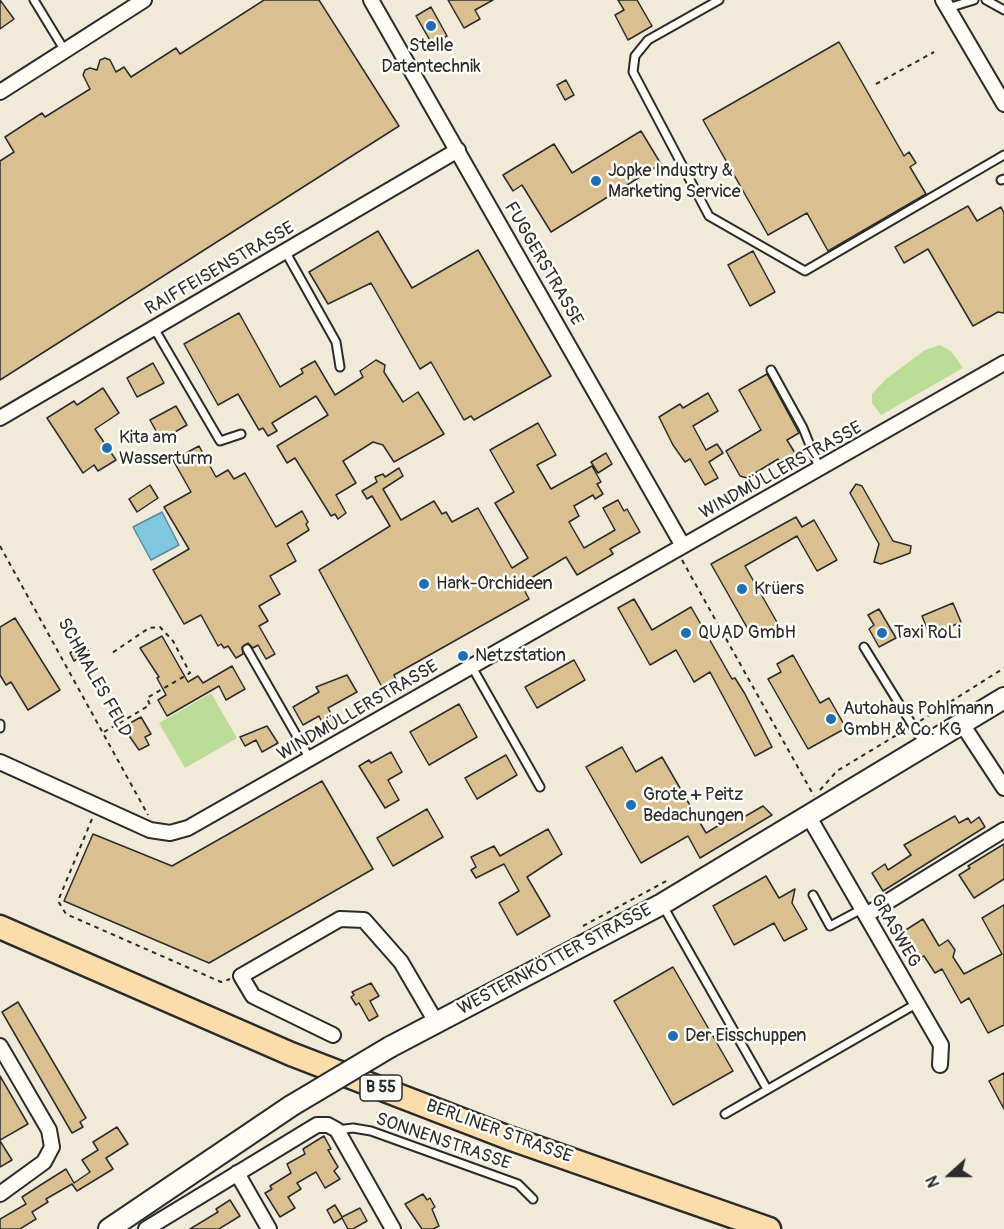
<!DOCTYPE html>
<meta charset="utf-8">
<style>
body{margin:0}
#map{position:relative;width:1004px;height:1229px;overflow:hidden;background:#f2ead8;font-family:Pangolin,sans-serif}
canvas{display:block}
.north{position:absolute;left:920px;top:1145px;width:60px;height:60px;-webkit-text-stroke:4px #fdfcf7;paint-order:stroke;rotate:249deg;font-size:16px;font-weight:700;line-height:24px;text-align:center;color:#2b2b2b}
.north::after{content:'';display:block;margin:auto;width:21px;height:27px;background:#2b2b2b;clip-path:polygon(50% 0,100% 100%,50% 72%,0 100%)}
</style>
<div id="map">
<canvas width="1004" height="1229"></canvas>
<div class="north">N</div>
</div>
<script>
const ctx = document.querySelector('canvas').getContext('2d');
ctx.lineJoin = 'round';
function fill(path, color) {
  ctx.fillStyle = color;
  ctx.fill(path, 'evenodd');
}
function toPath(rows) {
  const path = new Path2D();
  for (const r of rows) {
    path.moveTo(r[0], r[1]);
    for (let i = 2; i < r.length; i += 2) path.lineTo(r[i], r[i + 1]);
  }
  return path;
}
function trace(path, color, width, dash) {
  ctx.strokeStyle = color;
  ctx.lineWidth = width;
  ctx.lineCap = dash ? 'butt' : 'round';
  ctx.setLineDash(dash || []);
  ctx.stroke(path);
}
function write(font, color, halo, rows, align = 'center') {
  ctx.font = font + ' Pangolin,sans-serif';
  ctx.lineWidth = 5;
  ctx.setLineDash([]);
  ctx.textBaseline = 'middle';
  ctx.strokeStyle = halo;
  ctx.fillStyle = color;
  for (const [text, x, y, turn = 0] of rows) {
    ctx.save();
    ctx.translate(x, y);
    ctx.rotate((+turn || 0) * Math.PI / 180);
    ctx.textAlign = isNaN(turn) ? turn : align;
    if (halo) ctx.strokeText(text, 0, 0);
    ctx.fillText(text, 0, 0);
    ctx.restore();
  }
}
fill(toPath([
 [940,345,951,351,963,368,881,415,872,403,872,394,886,379,925,350],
 [211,693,237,738,185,768,159,723]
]), '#bbdd97');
const water = toPath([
 [162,512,179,545,151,560,133,527,162,512]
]);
fill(water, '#7fc8e0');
trace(water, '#5d8998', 1.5);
const building = toPath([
 [0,0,14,19,0,29,0,0],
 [264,0,319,0,399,126,0,380,0,161,14,152,5,137,42,113,45,117,90,89,83,75,85,70,90,68,97,70,100,60,105,58,110,60,116,72,124,67,131,77,176,48,180,54,264,0],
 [448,0,493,0,475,10,480,19,464,28,448,0],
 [618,0,637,0,652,26,628,40,615,15,624,10,618,0],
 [431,7,447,36,432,44,416,16,431,7],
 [839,42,904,156,909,152,916,163,910,167,926,194,828,251,807,213,768,235,703,120,839,42],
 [566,80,574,95,565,100,557,85,566,80],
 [641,131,661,164,551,232,522,185,513,191,503,175,554,144,572,173,641,131],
 [968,206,977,221,1001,207,1004,213,1004,313,998,312,973,326,928,249,904,263,895,247,968,206],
 [378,231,412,288,478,250,551,376,474,420,471,416,464,420,431,362,420,369,371,283,328,304,309,272,378,231],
 [753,251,775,292,750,306,728,265,753,251],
 [239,313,280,387,303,373,301,369,315,361,335,395,363,377,360,371,376,360,385,365,384,372,403,402,418,392,444,434,394,462,383,445,373,442,343,461,356,483,336,495,346,513,338,519,335,514,331,516,295,458,287,463,277,446,328,415,316,396,272,423,277,431,268,436,263,428,259,430,238,394,218,405,184,344,239,313],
 [153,363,164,383,137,397,127,378,153,363],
 [767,374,799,433,787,440,798,458,783,467,778,459,747,478,740,476,726,451,761,430,739,390,767,374],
 [103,388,119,413,95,429,116,460,98,471,94,465,83,473,47,418,74,401,77,405,103,388],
 [708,393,718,411,693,426,706,450,717,444,723,453,709,462,718,478,705,485,690,459,685,462,673,445,659,417,680,404,683,408,708,393],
 [176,406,187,425,161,440,150,420,176,406],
 [538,423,556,455,537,465,551,489,592,466,601,482,597,484,603,494,595,499,593,495,574,506,579,516,569,522,584,548,615,530,603,508,618,500,624,511,627,509,640,532,610,549,613,554,577,575,566,557,521,584,529,599,394,675,401,691,388,698,319,570,390,526,372,496,367,499,362,491,377,482,375,477,383,474,385,477,399,468,403,476,383,489,401,520,434,501,442,514,446,512,452,522,478,508,512,568,528,558,495,503,514,492,490,450,538,423],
 [199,446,216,477,228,470,234,479,245,473,276,527,302,511,308,522,306,524,309,530,287,544,296,561,270,576,280,594,259,606,268,621,259,626,275,654,266,659,258,645,253,648,248,643,242,647,243,654,236,658,228,646,224,648,221,644,218,646,201,615,184,624,153,570,189,549,164,507,191,492,173,460,199,446],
 [606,453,612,464,598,473,591,462,606,453],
 [856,484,862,486,893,541,911,546,910,553,881,564,874,562,879,544,850,493,856,484],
 [150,485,158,498,137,512,129,499,150,485],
 [796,517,802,527,814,520,837,560,817,571,797,536,745,566,778,624,753,638,711,564,796,517],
 [634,599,652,630,691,607,732,679,735,678,745,694,772,747,755,756,710,672,694,682,676,650,650,665,618,608,634,599],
 [953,603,961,622,930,636,922,616,953,603],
 [879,609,896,638,879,647,869,629,874,625,868,615,879,609],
 [15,618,60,690,28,710,11,682,6,685,0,675,0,627,15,618],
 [162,636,188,682,198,676,203,683,232,666,245,689,226,700,219,686,167,716,158,700,166,695,157,678,159,677,140,648,162,636],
 [84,644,89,652,74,661,70,653,84,644],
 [793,655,820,703,829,698,846,728,808,749,768,679,781,672,777,664,793,655],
 [574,660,585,680,537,708,525,687,574,660],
 [347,675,357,692,328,708,336,723,325,729,319,716,303,725,293,707,319,692,316,687,347,675],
 [459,704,477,737,429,765,410,732,459,704],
 [141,717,151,734,145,737,149,745,139,750,123,727,141,717],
 [267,726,278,743,262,752,256,740,245,746,240,737,267,726],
 [622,747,636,772,662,757,706,833,736,815,742,813,744,817,763,806,772,815,700,858,688,836,641,863,586,767,622,747],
 [391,752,402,772,388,780,399,800,385,808,359,766,369,760,371,763,391,752],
 [506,755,517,775,477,799,465,778,506,755],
 [322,781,373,869,209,963,64,901,93,834,172,866,322,781],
 [427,809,443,837,393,866,377,838,427,809],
 [955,816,959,823,968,818,971,823,979,817,985,827,883,891,872,873,885,864,888,870,911,855,904,845,955,816],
 [548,829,562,854,527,877,550,916,517,935,499,903,519,891,504,864,476,878,471,870,476,867,471,857,494,846,500,856,548,829],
 [1004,844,1004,879,974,898,959,875,970,868,968,866,1004,844],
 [766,876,779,898,795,889,792,903,807,929,784,941,774,923,734,945,713,906,766,876],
 [1004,905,1004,1025,988,1033,969,998,961,1003,942,969,935,973,924,956,917,960,901,933,923,919,939,946,948,940,955,950,953,957,964,974,1002,954,982,918,1004,905],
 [673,967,733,1071,673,1105,614,1001,673,967],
 [371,983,379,996,370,1001,378,1016,369,1021,359,1003,356,1005,351,997,354,995,352,992,371,983],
 [18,1002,86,1118,80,1122,83,1127,72,1133,2,1012,18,1002],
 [1004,1073,1004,1109,989,1081,1004,1073],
 [0,1076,28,1124,0,1140,0,1076],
 [117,1127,128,1144,106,1158,113,1169,77,1191,72,1184,46,1199,48,1202,32,1212,36,1219,20,1229,0,1229,0,1219,26,1204,22,1197,39,1186,66,1169,74,1183,90,1172,82,1160,98,1150,93,1142,117,1127],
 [324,1136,331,1149,328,1150,338,1167,334,1171,340,1179,325,1188,316,1172,297,1183,301,1189,288,1197,295,1208,280,1217,265,1193,272,1189,270,1186,291,1173,287,1164,305,1154,303,1149,324,1136],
 [0,1141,12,1160,0,1167,0,1141],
 [423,1194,427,1200,430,1198,435,1207,432,1209,439,1226,433,1229,422,1229,405,1204,423,1194],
 [230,1200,240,1216,219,1229,190,1229,218,1212,216,1209,230,1200],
 [335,1205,342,1217,360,1208,367,1221,353,1229,348,1229,342,1218,334,1223,327,1210,335,1205]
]);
fill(building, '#dac090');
trace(building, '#2b2b2b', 1.5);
const lane = toPath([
 [34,0,65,51],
 [719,0,648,40,635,56,633,72,709,216,805,271,1004,155],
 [986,0,1004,10],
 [948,8,974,0],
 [1001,180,1004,179],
 [285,251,336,342,340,367],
 [154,328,220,441,241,434],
 [771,370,803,428,820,470],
 [864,647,924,744],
 [247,649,310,759],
 [472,667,540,787],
 [0,724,0,728],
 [813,895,830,926,862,909],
 [663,906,767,1089],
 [725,1114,916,1004],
 [337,1130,353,1128,371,1131,518,1184,533,1199]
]);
const street = toPath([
 [371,0,683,546],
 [943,0,1004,104],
 [0,92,144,0],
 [0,418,458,150],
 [962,724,1004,788],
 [0,762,150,830,170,833,188,828,1004,363],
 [809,817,941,1045,940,1065],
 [866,915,1004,830],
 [333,1035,253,996,241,976,340,919,364,920,401,962,436,1022],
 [0,1046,49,1130,52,1147,44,1162,0,1194],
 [237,1173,269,1229],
 [146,1229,317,1125,328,1125,337,1130,393,1229]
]);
const secondary = toPath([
 [390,1047,662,904,1004,698],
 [109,1229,291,1106]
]);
const primary = toPath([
 [0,927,291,1054,509,1138,769,1229]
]);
trace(lane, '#2b2b2b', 11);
trace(street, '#2b2b2b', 18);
trace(secondary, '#2b2b2b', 24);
trace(primary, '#2b2b2b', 27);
trace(toPath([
 [876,84,934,52],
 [0,546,148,815],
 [682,560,814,796],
 [920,721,1004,668],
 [104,732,150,705,147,698,190,673,173,641,160,627,149,628,112,653],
 [820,790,837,771,905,730],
 [92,819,58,901,66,914,221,982,230,979],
 [583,926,670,879]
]), '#2b2b2b', 2, [4.5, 4.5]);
trace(lane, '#fdfcf7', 7);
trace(street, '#fdfcf7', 14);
trace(secondary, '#fdfcf7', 20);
trace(primary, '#faddab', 22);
const secondaryBridge = toPath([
 [291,1106,390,1047]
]);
trace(secondaryBridge, '#2b2b2b', 24, []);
trace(secondaryBridge, '#fdfcf7', 20);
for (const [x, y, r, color] of [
 [431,26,6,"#1f6fb2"],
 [596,181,6,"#1f6fb2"],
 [107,448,6,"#1f6fb2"],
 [424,584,6,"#1f6fb2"],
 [742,589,6,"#1f6fb2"],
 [686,633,6,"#1f6fb2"],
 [882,633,6,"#1f6fb2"],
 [463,656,6,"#1f6fb2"],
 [831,719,6,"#1f6fb2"],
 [631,805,6,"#1f6fb2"],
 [673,1036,6,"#1f6fb2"]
]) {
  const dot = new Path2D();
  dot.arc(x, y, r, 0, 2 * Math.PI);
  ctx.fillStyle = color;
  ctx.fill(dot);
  trace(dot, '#fdfcf7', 2);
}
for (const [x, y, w] of [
 [381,1088,42]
]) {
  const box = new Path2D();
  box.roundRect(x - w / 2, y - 13, w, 26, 4.5);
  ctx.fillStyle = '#fdfcf7';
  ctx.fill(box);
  trace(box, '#2b2b2b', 1.5);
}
write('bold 16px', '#2b2b2b', null, [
 ["B 55",381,1088]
]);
write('18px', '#2b2b2b', '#fdfcf7', [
 ["Stelle",431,46,"center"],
 ["Datentechnik",431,67,"center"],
 ["Jopke Industry &",608,171],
 ["Marketing Service",608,192],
 ["Kita am",119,438],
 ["Wasserturm",119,459],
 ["Hark-Orchideen",436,584],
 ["Krüers",754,589],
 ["QUAD GmbH",698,633],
 ["Taxi RoLi",894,633],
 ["Netzstation",475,656],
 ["Autohaus Pohlmann",843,709],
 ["GmbH & Co. KG",843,730],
 ["Grote + Peitz",643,795],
 ["Bedachungen",643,816],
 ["Der Eisschuppen",685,1036]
], 'left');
write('18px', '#2b2b2b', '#fdfcf7', [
 ["FUGGERSTRASSE",543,264,60],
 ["RAIFFEISENSTRASSE",220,269,-30],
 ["WINDMÜLLERSTRASSE",781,471,-29],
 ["SCHMALES FELD",94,678,61],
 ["WINDMÜLLERSTRASSE",358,711,-30],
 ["GRASWEG",895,931,60],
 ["WESTERNKÖTTER STRASSE",555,960,-28],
 ["BERLINER STRASSE",499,1132,20],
 ["SONNENSTRASSE",443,1142,19]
]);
</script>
